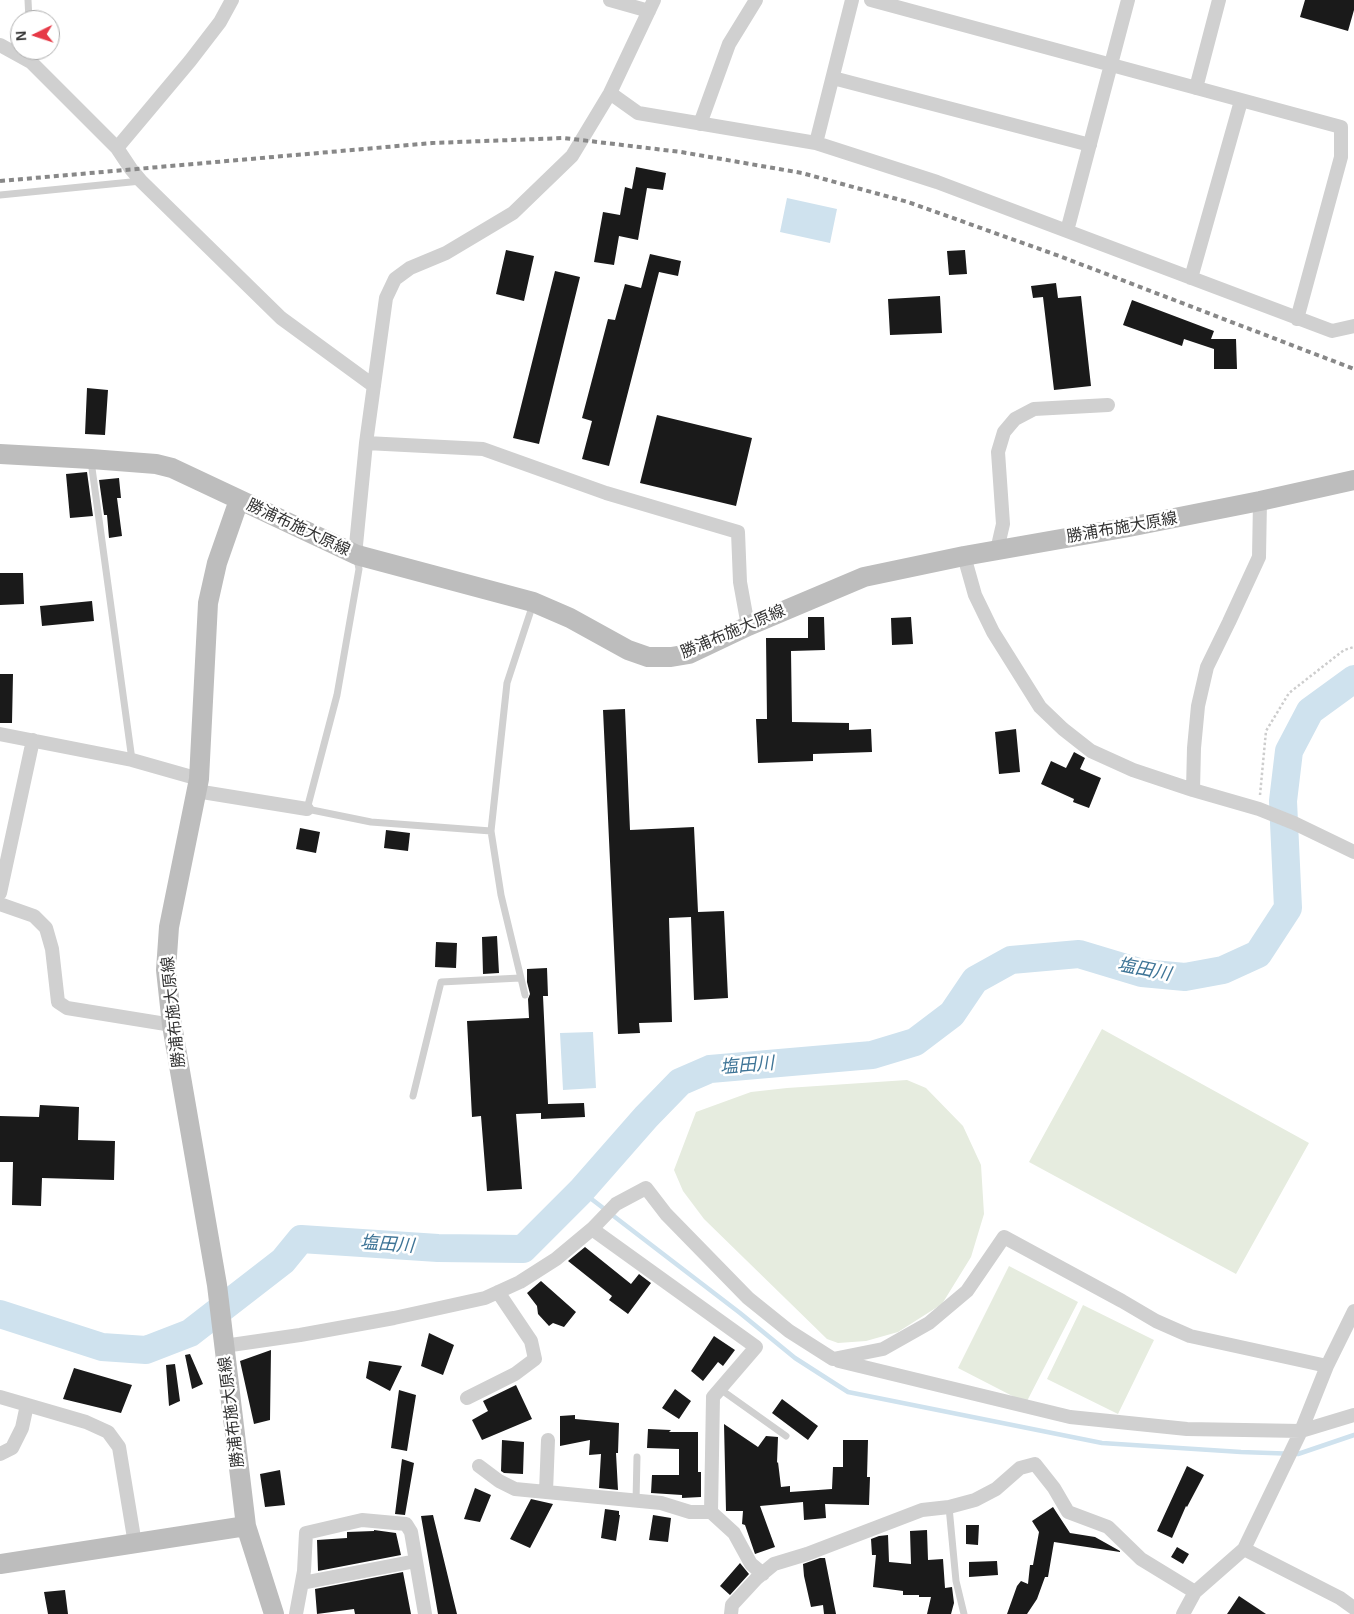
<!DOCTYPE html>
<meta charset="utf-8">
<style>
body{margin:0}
#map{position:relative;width:1354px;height:1614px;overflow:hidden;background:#fff;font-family:Arial,sans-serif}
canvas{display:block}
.north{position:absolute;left:10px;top:10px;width:50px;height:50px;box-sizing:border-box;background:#fff;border:1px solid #adadad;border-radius:50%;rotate:266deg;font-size:14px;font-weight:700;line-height:20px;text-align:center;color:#333}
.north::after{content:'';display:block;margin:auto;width:18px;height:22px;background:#e63946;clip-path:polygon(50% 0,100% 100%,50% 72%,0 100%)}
</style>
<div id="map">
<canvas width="1354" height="1614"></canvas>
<div class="north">N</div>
</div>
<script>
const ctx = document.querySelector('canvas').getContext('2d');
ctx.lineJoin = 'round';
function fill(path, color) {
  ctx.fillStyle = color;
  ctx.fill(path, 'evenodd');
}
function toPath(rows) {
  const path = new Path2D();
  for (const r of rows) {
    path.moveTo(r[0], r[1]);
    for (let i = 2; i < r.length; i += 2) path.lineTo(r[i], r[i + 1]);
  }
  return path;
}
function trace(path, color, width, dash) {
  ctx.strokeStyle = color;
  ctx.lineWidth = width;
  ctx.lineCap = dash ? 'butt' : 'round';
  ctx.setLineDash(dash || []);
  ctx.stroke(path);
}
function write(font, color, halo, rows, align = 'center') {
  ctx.font = font + ' Arial,"Noto Sans JP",sans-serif';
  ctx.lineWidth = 5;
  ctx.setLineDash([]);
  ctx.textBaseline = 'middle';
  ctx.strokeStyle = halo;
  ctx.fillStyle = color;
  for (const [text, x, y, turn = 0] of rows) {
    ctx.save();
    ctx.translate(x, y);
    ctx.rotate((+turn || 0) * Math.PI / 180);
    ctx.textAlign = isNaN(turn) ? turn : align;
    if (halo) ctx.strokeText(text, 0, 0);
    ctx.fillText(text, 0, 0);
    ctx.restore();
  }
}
fill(toPath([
 [1102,1029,1309,1143,1236,1274,1029,1162],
 [907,1080,926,1088,963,1126,981,1165,984,1214,971,1257,942,1304,898,1332,866,1341,838,1343,827,1339,704,1219,683,1191,674,1170,696,1112,751,1092,787,1088],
 [1009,1266,1078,1302,1026,1403,958,1368],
 [1083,1305,1154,1340,1118,1414,1047,1379]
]), '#e6ecdf');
fill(toPath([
 [787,198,837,209,830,243,780,232],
 [593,1032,596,1088,563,1090,560,1033]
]), '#cfe2ee');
trace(toPath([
 [581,1191,740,1313,795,1358,848,1392,1102,1443,1241,1452,1298,1454,1354,1435]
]), '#cfe2ee', 4.5);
trace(toPath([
 [0,1314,102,1347,146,1350,190,1333,283,1261,301,1239,438,1248,523,1249,581,1191,646,1117,680,1082,710,1069,872,1055,915,1042,952,1014,975,980,1011,960,1079,954,1142,973,1185,977,1223,970,1258,954,1288,908,1283,801,1289,751,1310,711,1354,679]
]), '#cfe2ee', 28);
fill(toPath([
 [1305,0,1354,0,1354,10,1348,31,1300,17],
 [636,167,666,173,663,190,647,188,638,240,619,236,614,265,594,262,603,212,620,215,625,187,632,189],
 [506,250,534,256,524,301,496,294],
 [965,250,967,274,949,275,947,251],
 [650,254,681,261,678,276,659,272,609,466,582,459,592,421,582,418,608,319,615,320,625,284,641,288],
 [555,271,580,277,539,444,513,438],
 [1056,283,1058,298,1081,296,1091,386,1054,390,1043,297,1033,298,1031,286],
 [940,296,942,333,890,335,888,299],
 [1132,300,1214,331,1211,339,1236,339,1237,369,1214,369,1214,349,1184,339,1182,346,1123,325],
 [87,388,108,390,105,435,85,434],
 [657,415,752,438,736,506,640,483],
 [87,472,93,516,70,518,66,474],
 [119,478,121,498,117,498,122,536,109,538,107,515,104,515,99,480],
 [0,573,23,573,24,604,0,605],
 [92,601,94,621,42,626,40,606],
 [808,617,824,617,825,650,791,651,792,722,849,723,849,730,871,729,872,752,813,754,813,761,758,763,756,719,767,719,766,638,808,638],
 [911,617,913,644,892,645,891,618],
 [0,674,13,674,12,723,0,723],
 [625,709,630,830,694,827,698,912,724,911,728,998,694,1000,691,917,669,918,672,1022,639,1023,640,1033,618,1034,603,710],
 [1016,729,1020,772,999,774,995,732],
 [1074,752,1085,758,1080,769,1101,778,1089,808,1073,802,1074,799,1041,784,1051,761,1066,768],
 [300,828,320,832,316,853,296,849],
 [386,830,410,833,408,851,384,848],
 [497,936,499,973,483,974,482,937],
 [436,942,457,943,456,968,435,967],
 [547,968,548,996,543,996,548,1104,584,1103,585,1117,541,1119,541,1113,516,1114,522,1189,487,1191,481,1116,472,1117,467,1021,529,1018,528,999,530,994,527,982,527,969],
 [40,1105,79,1107,78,1140,115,1141,114,1180,42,1178,41,1206,12,1205,13,1162,0,1162,0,1116,39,1117],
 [585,1247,631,1284,639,1274,651,1283,628,1314,609,1300,612,1296,568,1261],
 [541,1281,576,1312,564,1327,553,1323,549,1326,538,1314,537,1306,527,1293],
 [429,1333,454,1345,443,1375,421,1366],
 [714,1336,735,1350,723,1366,718,1362,703,1381,691,1371],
 [271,1350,270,1420,254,1424,240,1361],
 [190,1354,203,1384,192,1389,185,1355],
 [369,1361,402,1366,390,1391,366,1378],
 [175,1364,180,1401,169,1406,166,1365],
 [74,1368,132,1385,121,1413,63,1399],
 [516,1385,532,1419,482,1440,472,1420,488,1411,483,1401],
 [675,1389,691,1401,679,1419,662,1408],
 [399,1390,416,1395,407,1451,391,1448],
 [782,1399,818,1426,808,1440,772,1413],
 [575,1415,575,1419,619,1423,618,1453,616,1453,618,1490,599,1488,601,1454,589,1455,590,1440,560,1446,560,1416],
 [724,1424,758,1447,766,1436,778,1437,777,1463,778,1462,781,1487,790,1486,790,1492,832,1489,833,1467,843,1467,843,1440,868,1440,867,1477,870,1477,869,1505,825,1504,826,1518,804,1520,803,1502,760,1506,775,1547,755,1554,745,1525,742,1524,743,1511,726,1511],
 [648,1429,671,1430,669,1432,698,1432,698,1472,701,1472,701,1497,682,1498,682,1495,651,1493,652,1475,679,1475,679,1449,647,1448],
 [502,1440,524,1442,523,1474,504,1473,501,1471],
 [402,1459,414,1463,405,1515,395,1514],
 [1187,1466,1204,1475,1187,1507,1186,1506,1172,1538,1157,1531],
 [280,1470,285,1505,265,1507,260,1474],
 [475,1488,491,1495,480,1522,464,1519],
 [531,1499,553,1504,530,1548,510,1539],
 [1053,1507,1070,1533,1095,1537,1120,1551,1120,1552,1054,1542,1048,1577,1045,1577,1037,1599,1027,1614,1007,1614,1017,1586,1021,1581,1028,1584,1030,1565,1033,1565,1039,1532,1032,1521],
 [605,1509,619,1511,619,1515,620,1515,616,1541,601,1538],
 [433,1515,457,1614,438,1614,421,1516],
 [653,1515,671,1518,668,1542,649,1540],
 [966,1525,979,1525,978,1545,966,1544],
 [374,1530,396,1533,401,1555,318,1571,317,1540,347,1538,347,1532,374,1531],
 [927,1530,928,1560,943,1559,945,1588,952,1587,954,1603,951,1614,927,1614,931,1597,919,1597,919,1595,903,1595,903,1591,873,1587,876,1555,872,1555,871,1539,879,1536,888,1535,889,1562,911,1564,910,1531],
 [1177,1547,1189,1554,1183,1564,1171,1557],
 [820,1558,825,1558,836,1614,824,1614,823,1605,811,1607,804,1576,803,1564],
 [997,1561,998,1575,969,1577,969,1562],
 [740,1563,749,1574,730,1595,720,1586],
 [403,1572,411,1614,355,1614,354,1609,317,1614,315,1589],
 [65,1590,68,1614,48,1614,44,1592],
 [1239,1596,1266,1614,1227,1614]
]), '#1a1a1a');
trace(toPath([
 [1260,795,1266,731,1289,693,1344,650,1354,647]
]), '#cdcdcd', 2.5, [2.5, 2.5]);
trace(toPath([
 [28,0,29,20],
 [0,195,141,181],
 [91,461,132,760],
 [357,558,359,569,337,695,307,809,371,822,491,831,507,683,533,604],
 [491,831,501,895,525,995],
 [413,1096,441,982,520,978],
 [720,1389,786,1436],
 [636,1501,637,1457],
 [949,1507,956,1581,964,1614]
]), '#d0d0d0', 7);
trace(toPath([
 [610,0,649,11],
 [871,0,1341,127,1341,157,1297,319],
 [0,45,31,62,117,148,131,169,141,181,281,318,374,386],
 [833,78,1090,145],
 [1196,88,1219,0],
 [610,93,638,113,816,143,937,182,1332,331,1354,326],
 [700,124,729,44,756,0],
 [816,143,852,0],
 [117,148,190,61,220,22,232,0],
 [1067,231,1128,0],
 [1191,278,1241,101],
 [366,443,483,449,606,493,738,532,740,582,748,626],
 [997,550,1003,524,998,452,1004,432,1015,419,1034,409,1108,405],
 [357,555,356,545,366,443,386,298,395,279,410,268,446,253,513,213,572,156,610,93,654,0],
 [964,556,975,595,993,632,1040,707,1063,729,1091,751,1133,770,1193,790,1259,809,1294,823,1354,852],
 [0,734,132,760,199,779],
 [1193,790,1194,748,1198,706,1207,667,1229,622,1259,557,1260,501],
 [196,791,307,809],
 [0,893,33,740],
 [0,904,34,916,46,928,52,949,58,1002,67,1008,172,1025],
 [224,1346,300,1335,394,1318,485,1298,520,1282,556,1259,592,1229,616,1204,646,1188,666,1214,748,1298,789,1331,833,1359,883,1349,929,1323,967,1291,1004,1237,1122,1301,1156,1321,1190,1336,1327,1366],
 [839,1361,1070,1417,1187,1429,1301,1431,1354,1415],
 [0,1397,86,1422,108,1432,119,1447,135,1544],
 [467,1398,515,1374,535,1359,531,1341,498,1292],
 [0,1454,12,1448,22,1428,27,1405],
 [479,1466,499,1481,515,1489,661,1503,690,1512,711,1512,713,1397,756,1347,592,1229],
 [546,1492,548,1440],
 [711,1512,734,1533,751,1564,763,1574],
 [1244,1549,1340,1598,1354,1608],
 [302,1583,416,1561],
 [296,1614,304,1571,306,1533,362,1520,406,1524,411,1532,425,1614],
 [731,1614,732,1605,757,1578,774,1564,807,1554,922,1510,949,1507,975,1500,996,1489,1020,1468,1035,1464,1054,1488,1068,1512,1108,1527,1141,1559,1195,1592],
 [1183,1614,1195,1592,1244,1549,1301,1431,1327,1366,1354,1311]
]), '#d0d0d0', 14);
trace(toPath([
 [0,454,91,459,156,464,172,468,357,555,533,602,570,618,628,650,648,657,671,657,689,654,748,626,864,577,964,556,1129,527,1260,501,1354,480],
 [239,500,217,563,208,603,199,779,169,927,166,970,172,1025,217,1285,246,1526,274,1614],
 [0,1564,246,1526]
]), '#bdbdbd', 20);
trace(toPath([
 [0,181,432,143,564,138,681,152,802,173,908,202,1062,257,1354,369]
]), '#888', 4, [5, 4]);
write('16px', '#333', '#fff', [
 ["勝浦布施大原線",298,528,25],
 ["勝浦布施大原線",1122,528,-10],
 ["勝浦布施大原線",733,632,-23],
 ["勝浦布施大原線",174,1012,-96],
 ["勝浦布施大原線",232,1412,-97]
]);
write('italic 18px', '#3f7597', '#fff', [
 ["塩田川",1144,970,11],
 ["塩田川",747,1066,-5],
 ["塩田川",387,1245,4]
]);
</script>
